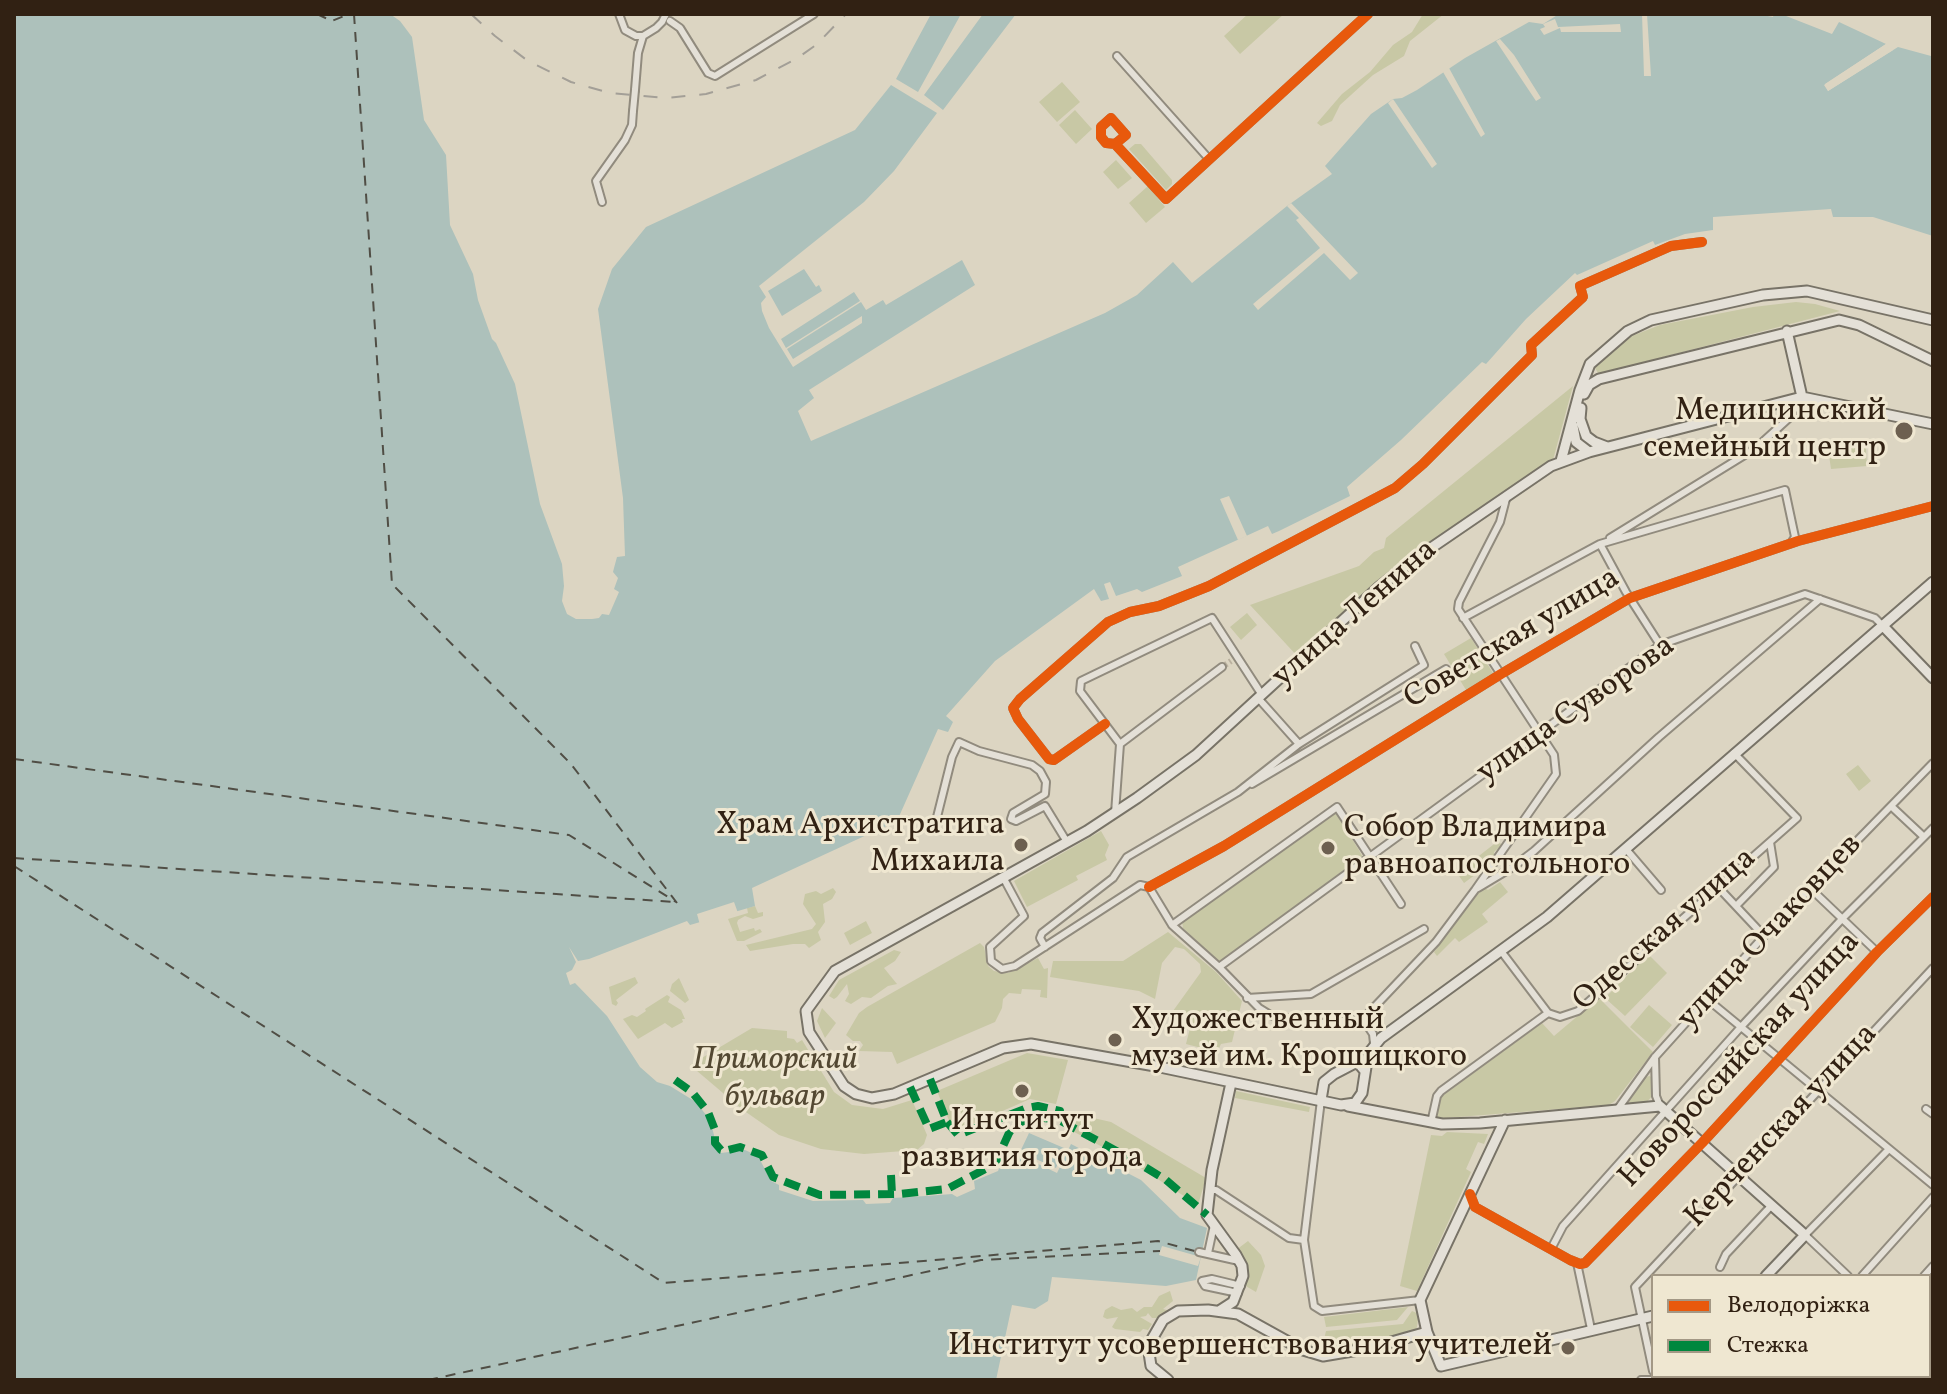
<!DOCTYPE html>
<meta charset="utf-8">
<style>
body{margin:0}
#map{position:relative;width:1947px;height:1394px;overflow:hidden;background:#dcd5c2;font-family:Vollkorn,serif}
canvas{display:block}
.frame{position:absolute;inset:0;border:16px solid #312113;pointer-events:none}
.legend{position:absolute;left:1651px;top:1274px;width:280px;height:104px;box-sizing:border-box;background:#efe7d1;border:2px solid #a39885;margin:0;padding:10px 14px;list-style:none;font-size:24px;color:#312113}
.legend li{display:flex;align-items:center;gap:16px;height:40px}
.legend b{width:40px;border:2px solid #a39885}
</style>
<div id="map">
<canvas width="1947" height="1394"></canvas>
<div class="frame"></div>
<ul class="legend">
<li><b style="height:10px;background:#e8590c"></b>Велодоріжка</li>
<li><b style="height:10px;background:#00873e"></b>Стежка</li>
</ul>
</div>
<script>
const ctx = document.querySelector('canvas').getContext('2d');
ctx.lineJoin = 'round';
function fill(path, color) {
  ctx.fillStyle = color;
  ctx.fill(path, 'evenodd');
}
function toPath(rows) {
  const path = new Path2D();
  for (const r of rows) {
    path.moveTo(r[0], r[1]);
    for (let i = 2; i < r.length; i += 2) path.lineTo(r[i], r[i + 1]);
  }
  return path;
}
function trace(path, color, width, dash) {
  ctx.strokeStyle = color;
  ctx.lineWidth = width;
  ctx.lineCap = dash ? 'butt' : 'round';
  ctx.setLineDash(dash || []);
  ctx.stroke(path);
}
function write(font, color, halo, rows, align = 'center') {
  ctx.font = font + ' Vollkorn,serif';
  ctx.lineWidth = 6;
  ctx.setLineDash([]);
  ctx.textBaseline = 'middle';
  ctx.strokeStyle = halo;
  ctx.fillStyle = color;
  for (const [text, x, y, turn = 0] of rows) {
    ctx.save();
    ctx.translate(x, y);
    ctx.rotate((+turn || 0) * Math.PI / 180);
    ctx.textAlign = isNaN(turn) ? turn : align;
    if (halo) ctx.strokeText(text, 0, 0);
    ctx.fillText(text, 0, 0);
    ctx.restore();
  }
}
fill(toPath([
 [1248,14,1284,14,1240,54,1224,36],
 [1423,14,1444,14,1410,41,1404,56,1373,75,1340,105,1332,121,1321,126,1317,123,1342,94,1370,72,1393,45,1412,32],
 [1062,82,1080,102,1057,122,1039,102],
 [1075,110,1092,129,1076,144,1059,125],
 [1135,144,1141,144,1172,180,1172,184,1166,190,1129,149],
 [1116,160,1132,178,1118,189,1103,172],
 [1148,186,1165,207,1146,223,1129,203],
 [1796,302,1815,304,1840,311,1602,373,1598,373,1595,368,1632,336,1660,325,1753,307],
 [1573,386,1553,460,1403,563,1299,658,1250,605,1359,566,1374,552,1384,548,1386,538],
 [1828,448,1866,448,1867,466,1831,469],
 [1247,613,1257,625,1241,640,1230,627],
 [1471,638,1493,673,1466,690,1444,654],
 [1858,765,1871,781,1859,791,1846,774],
 [1335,811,1363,857,1219,962,1183,928,1182,921],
 [1101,831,1109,845,1105,855,1107,860,1076,876,1078,880,1027,907,1014,881],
 [1498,841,1502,845,1494,852,1495,855,1482,866,1480,864,1483,869,1464,883,1457,873],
 [1500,882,1508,892,1482,914,1488,922,1459,942,1455,938,1437,956,1434,952,1483,887,1488,890],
 [833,888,836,892,832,899,823,904,825,922,818,932,821,940,809,948,805,944,793,944,750,951,746,945,812,929,816,924,803,904,805,894,816,891,821,894],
 [755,906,758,913,763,912,763,916,753,919,745,916,738,920,737,923,740,932,754,928,755,931,760,929,762,932,744,941,737,941,728,919,748,913,747,908],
 [866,921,872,933,850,945,844,933],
 [1168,932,1216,972,1242,1001,1232,1042,1221,1044,1217,1052,1186,1044,1191,1024,1173,1011,1201,972,1200,964,1184,949,1175,947,1162,963,1155,999,1139,991,1050,977,1053,961,1123,961],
 [980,943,984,947,988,966,994,971,1008,973,1038,958,1044,969,1048,968,1047,998,1040,997,1041,990,1022,989,1021,994,1009,993,1003,999,1002,1008,995,1022,897,1064,892,1052,859,1051,863,1045,860,1041,853,1041,846,1035,859,1013,867,1007],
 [894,950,901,952,895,961,884,968,897,984,888,986,871,998,862,997,851,1004,845,1001,849,994,847,984,837,997,834,999,829,996,839,980],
 [1648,954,1667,973,1625,1016,1605,998],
 [635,977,638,983,616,1000,618,1003,616,1006,612,1004,609,987],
 [679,978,689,1000,685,1003,670,991,672,984],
 [667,995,670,997,668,1002,681,1010,685,1019,682,1019,683,1022,672,1028,665,1023,638,1039,623,1019,632,1015,637,1017,646,1011,645,1009],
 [1599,998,1653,1052,1615,1101,1609,1105,1433,1119,1438,1099,1542,1023,1554,1036],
 [1649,1005,1672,1025,1653,1047,1630,1027],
 [822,1008,836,1023,825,1038,817,1021],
 [752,1028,787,1031,787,1038,794,1039,797,1043,802,1040,834,1092,852,1105,883,1109,912,1100,927,1135,924,1144,917,1150,864,1154,821,1149,779,1135,743,1110,690,1065],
 [1027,1053,1068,1060,1056,1104,1030,1099,959,1130,950,1123,937,1091],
 [1650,1076,1653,1080,1652,1096,1647,1102,1632,1106,1628,1100,1630,1096,1645,1077],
 [1236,1091,1310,1107,1309,1112,1235,1098],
 [1080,1115,1111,1122,1206,1178,1198,1205,1131,1162,1061,1125,1064,1118],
 [1447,1132,1488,1134,1484,1144,1478,1142,1466,1169,1471,1172,1417,1291,1400,1286,1431,1135,1442,1136],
 [1248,1241,1261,1255,1265,1266,1256,1292,1244,1285,1236,1250],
 [1170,1291,1173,1301,1163,1309,1170,1311,1163,1318,1152,1318,1148,1313,1146,1316,1140,1317,1152,1324,1148,1330,1143,1329,1140,1332,1115,1329,1112,1327,1118,1317,1107,1319,1103,1317,1105,1310,1112,1306,1121,1310,1132,1308,1137,1312,1144,1307,1152,1307,1159,1296],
 [1408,1307,1397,1320,1326,1327,1324,1317],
 [1412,1311,1419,1314,1416,1332,1369,1346,1321,1352,1326,1331,1403,1324]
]), '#c8c8a5');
fill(toPath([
 [14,14,390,14,400,21,412,37,424,120,446,155,450,225,473,274,478,300,492,339,496,343,515,384,540,504,562,564,564,586,562,601,567,614,576,619,592,619,599,618,602,614,609,615,619,592,614,589,618,578,613,572,614,568,617,557,625,556,623,498,598,309,612,269,646,227,855,130,891,85,937,113,894,171,864,202,759,286,766,297,761,303,762,311,769,328,793,367,862,323,862,316,793,359,787,349,861,302,866,310,883,300,886,305,962,260,975,285,809,390,814,398,798,411,811,441,1105,313,1137,295,1173,262,1192,283,1287,206,1332,174,1325,166,1371,114,1393,99,1402,98,1417,90,1465,58,1529,22,1543,24,1559,14,1757,14,1773,17,1774,14,1781,14,1832,34,1839,22,1886,44,1825,84,1828,91,1898,47,1931,56,1933,236,1873,217,1833,217,1831,209,1713,217,1713,230,1685,234,1655,245,1653,241,1577,275,1575,273,1526,319,1486,364,1482,362,1401,440,1347,487,1350,496,1279,531,1272,534,1268,526,1178,567,1182,576,1142,592,1137,589,1116,596,1110,582,1104,584,1109,599,1101,601,1094,589,995,661,946,716,953,722,948,732,938,729,897,821,752,888,755,906,690,925,687,921,589,959,578,961,569,947,576,962,572,970,566,973,570,985,575,983,607,1016,640,1067,657,1082,670,1086,696,1102,710,1120,714,1135,713,1146,721,1153,745,1150,758,1156,771,1181,779,1185,779,1190,813,1201,863,1200,866,1204,890,1203,893,1198,926,1196,952,1194,957,1197,975,1189,974,1181,998,1171,1007,1149,1057,1173,1071,1144,1141,1180,1180,1218,1207,1228,1196,1280,1166,1286,1052,1277,1048,1301,1035,1309,1012,1305,996,1380,14,1380],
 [931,14,961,14,918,92,896,79],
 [983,14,1016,14,943,110,924,95],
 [804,269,816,287,819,285,822,291,782,316,768,291],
 [854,292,860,301,786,348,781,339],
 [1029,1133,1064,1148,1056,1168,1020,1152]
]), '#adc1bb');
fill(toPath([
 [1642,14,1647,14,1651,76,1644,76],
 [1555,19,1558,27,1620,24,1621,32,1561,32,1560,28,1544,35,1540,29,1545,27,1543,24],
 [1500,39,1514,55,1541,98,1536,101,1496,41],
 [1886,44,1888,47,1854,70,1890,47,1893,50,1828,91,1824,85],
 [1449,68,1485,134,1481,137,1443,72],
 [1393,99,1437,164,1432,168,1388,103],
 [1291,203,1358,273,1350,280,1324,253,1258,310,1253,304,1320,248,1296,220,1299,218,1287,206],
 [1229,496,1247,536,1238,540,1220,499],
 [734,902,738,913,700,925,697,914],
 [1162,1246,1201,1257,1198,1266,1159,1255]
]), '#dcd5c2');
trace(toPath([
 [317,14,332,21,349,14],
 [354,14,392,584,571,764,677,903],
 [14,759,569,835,676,902],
 [14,858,675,902],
 [14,866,664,1283,1158,1241,1198,1252],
 [428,1380,981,1260,1160,1251]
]), '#504e45', 2, [10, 8]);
trace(toPath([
 [1222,667,1231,661]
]), '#bab19f', 6, [6, 3]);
const street = toPath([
 [619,14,625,30,636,36,643,36,656,28,662,22,666,14],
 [670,21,680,28,708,73,715,76,814,14],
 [1117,56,1209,159],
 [635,90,638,53,643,36],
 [1115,144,1126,135,1111,118,1101,127,1101,137,1106,143,1115,144,1166,199,1368,14],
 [602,202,596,181,625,140,632,125,633,111],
 [1610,538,1756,448,1789,418,1802,397],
 [1600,544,1626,592,1660,645],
 [1463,618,1600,544,1785,490,1795,537,1791,543],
 [1258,698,1299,744],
 [1105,724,1054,760,1049,759,1018,719,1013,708,1020,699,1108,622,1130,612,1159,606,1209,586,1395,488,1423,464,1532,355,1531,345,1583,297,1580,286,1671,246,1702,242],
 [1120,744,1222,667],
 [1252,784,1446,669],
 [1891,806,1924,837],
 [1115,813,1120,744,1080,691,1081,681,1212,618,1262,695],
 [934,829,952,757,959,742,979,751,1032,765,1040,771,1046,782,1045,794,1013,813,1011,819,1016,821,1045,806,1067,842],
 [1625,848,1661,890],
 [1003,877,1024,916,990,947,991,961,1002,969,1015,966,1140,885,1149,887],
 [1149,887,1224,846,1501,674,1630,598,1798,541,1933,506],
 [1149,887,1172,925,1219,967,1259,1008,1272,1016,1322,1023,1363,1019],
 [1718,887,1764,936],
 [1478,888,1513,867,1534,851,1659,737,1820,599],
 [1810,888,1877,952],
 [1736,906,1774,867,1770,842],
 [1172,925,1337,807,1401,904],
 [1045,947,1040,938,1042,933,1113,878,1127,857,1238,792,1299,744,1424,665,1415,646],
 [1501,951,1548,1013],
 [1219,967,1660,645,1805,594,1875,618,1883,626],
 [1247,998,1311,994,1424,929],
 [1707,999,1933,1185],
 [1548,1013,1560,1017,1578,1011,1797,818,1734,753],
 [1363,1019,1436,942,1475,890,1556,774,1554,755,1458,609,1459,602,1500,522,1506,499],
 [1363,1019,1373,1034,1374,1044],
 [1655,1057,1656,1096,1660,1106],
 [1321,1100,1304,1240,1314,1306,1322,1311,1420,1300],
 [1926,1109,1933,1114],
 [1617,1110,1655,1057,1764,936,1933,763],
 [1431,1123,1437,1096,1441,1091,1548,1013],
 [1209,1190,1216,1190,1289,1238,1304,1240],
 [1470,1194,1475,1207,1570,1260,1580,1264,1585,1263,1702,1143,1877,952,1933,897],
 [1551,1249,1563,1226,1740,1028,1842,919,1933,828],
 [1199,1252,1239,1261],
 [1208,1253,1214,1225],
 [1577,1263,1591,1329],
 [1720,1267,1726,1254,1772,1205],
 [1848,1276,1805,1235,1889,1149],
 [1862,1276,1933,1197],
 [1924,1276,1933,1266],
 [1238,1293,1205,1286,1202,1281,1212,1279,1241,1286],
 [1929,1336,1933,1332],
 [1653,1371,1635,1287,1933,968],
 [1641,1380,1656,1380],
 [1689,1380,1705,1376],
 [1837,1380,1854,1376],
 [1893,1380,1896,1376]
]);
const secondary = toPath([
 [1787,331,1802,397],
 [1584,394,1589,385,1599,379,1839,320,1859,325,1933,361],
 [1581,408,1580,419,1586,436,1594,442,1607,447],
 [1933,424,1802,397,1589,452,1551,466,1412,561,1379,587,1196,755,1137,798,1087,831,835,971,806,1011,809,1032,844,1086,856,1094,872,1098,894,1094,1003,1048,1031,1044,1155,1066,1341,1105,1355,1103,1362,1093,1368,1054,1381,1038,1547,917,1933,582],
 [1573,426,1576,442,1589,452],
 [1561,461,1580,390,1590,364,1628,331,1651,320,1763,295,1807,291,1933,320],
 [1883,626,1933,678],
 [1321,1100,1324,1082,1334,1074,1355,1063,1360,1065,1365,1071],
 [1348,1106,1442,1124,1480,1123,1660,1106,1805,1235,1766,1276],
 [1505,1120,1420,1300,1427,1332,1441,1366,1653,1316],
 [1219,1311,1233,1302,1243,1276,1242,1266,1236,1255,1207,1215,1212,1170,1231,1083],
 [1168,1380,1151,1366,1148,1346,1163,1320,1178,1311,1208,1310,1238,1314,1303,1350,1323,1356,1370,1348,1427,1332]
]);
trace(street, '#918b7e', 10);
trace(secondary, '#787367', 13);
trace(street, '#e4e0d7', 6);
trace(secondary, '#e4e0d7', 9);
trace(toPath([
 [471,14,495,36,528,61,571,82,610,93,666,98,706,94,756,80,796,59,816,45,846,14],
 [1928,14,1933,16]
]), '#a39f97', 2, [14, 14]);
const streetBridge = toPath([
 [633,111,635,90]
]);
trace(streetBridge, '#918b7e', 10, []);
trace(streetBridge, '#e4e0d7', 6);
trace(toPath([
 [675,1080,692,1092,708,1112,715,1130,715,1143,721,1150,725,1151,740,1147,762,1155,773,1177,820,1195,899,1194,947,1189,995,1164,1009,1133,1016,1124,1035,1117,1059,1120,1135,1161,1166,1180,1207,1215],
 [910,1087,929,1129,947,1122,930,1079],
 [947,1122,958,1135,1027,1108,1038,1106,1060,1111,1059,1120],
 [891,1175,892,1194]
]), '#00873e', 8, [16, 8]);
trace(toPath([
 [1115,144,1126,135,1111,118,1101,127,1101,137,1106,143,1115,144,1166,199,1368,14],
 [1105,724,1054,760,1049,759,1018,719,1013,708,1020,699,1108,622,1130,612,1159,606,1209,586,1395,488,1423,464,1532,355,1531,345,1583,297,1580,286,1671,246,1702,242],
 [1149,887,1224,846,1501,674,1630,598,1798,541,1933,506],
 [1470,1194,1475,1207,1570,1260,1580,1264,1585,1263,1702,1143,1877,952,1933,897]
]), '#e8590c', 10);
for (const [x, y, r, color] of [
 [1904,431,10,"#6d6050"],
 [1021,845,8,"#6d6050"],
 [1328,848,8,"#6d6050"],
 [1115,1040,8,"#6d6050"],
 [1022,1091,8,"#6d6050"],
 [1568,1348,8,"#6d6050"]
]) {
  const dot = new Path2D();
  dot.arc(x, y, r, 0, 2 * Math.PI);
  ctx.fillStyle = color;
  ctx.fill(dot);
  trace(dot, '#efe7d1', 3);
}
write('32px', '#312113', '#efe7d1', [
 ["Медицинский",1886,413],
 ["семейный центр",1886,450],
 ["Храм Архистратига",1005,827],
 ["Михаила",1005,864],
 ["Собор Владимира",1344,830,"left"],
 ["равноапостольного",1344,867,"left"],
 ["Художественный",1131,1022,"left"],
 ["музей им. Крошицкого",1131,1059,"left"],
 ["Институт",1022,1123,"center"],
 ["развития города",1022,1160,"center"],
 ["Институт усовершенствования учителей",1552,1348]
], 'right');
write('32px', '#312113', '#efe7d1', [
 ["улица Ленина",1356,615,-41],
 ["Советская улица",1513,640,-31],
 ["улица Суворова",1577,711,-35],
 ["Одесская улица",1666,931,-41],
 ["улица Очаковцев",1771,933,-47],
 ["Новороссийская улица",1741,1061,-47],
 ["Керченская улица",1783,1127,-47]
]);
write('italic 32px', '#534832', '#efe7d1', [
 ["Приморский",775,1062],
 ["бульвар",775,1099]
]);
</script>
